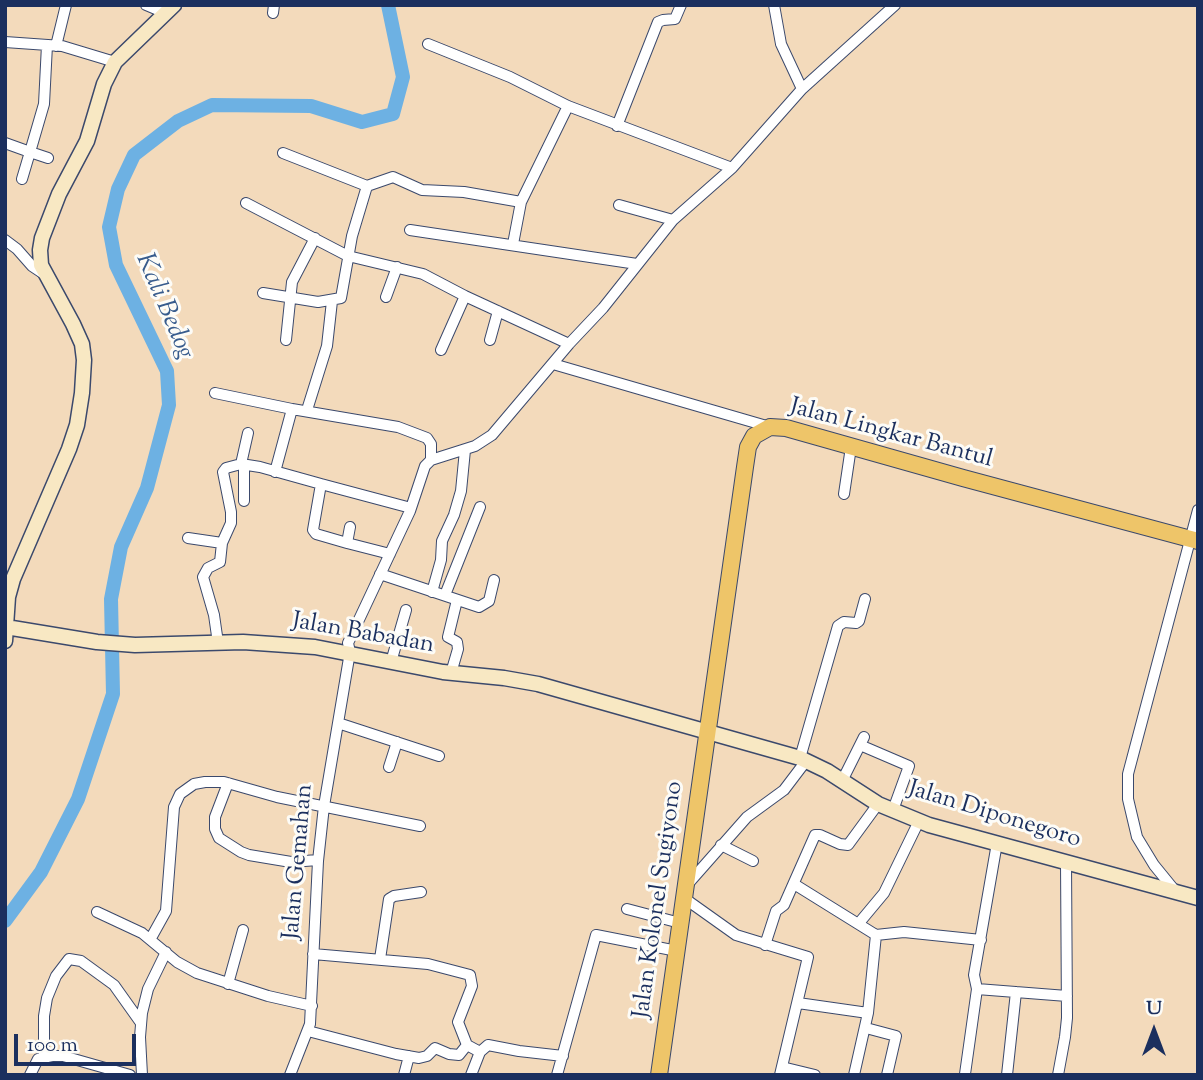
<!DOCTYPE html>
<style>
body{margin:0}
#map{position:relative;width:1203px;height:1080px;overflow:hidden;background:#f3dabb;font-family:"Sorts Mill Goudy",serif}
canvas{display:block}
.frame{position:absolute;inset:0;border:7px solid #1b2f5e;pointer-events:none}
.north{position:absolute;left:1119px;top:996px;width:70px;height:70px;-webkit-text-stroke:5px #fdfcf7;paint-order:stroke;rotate:0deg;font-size:19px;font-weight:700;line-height:28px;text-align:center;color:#1b2f5e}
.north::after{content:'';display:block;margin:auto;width:24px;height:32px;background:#1b2f5e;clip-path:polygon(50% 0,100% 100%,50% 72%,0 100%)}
.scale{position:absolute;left:14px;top:1034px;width:122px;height:32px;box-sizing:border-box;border:4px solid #1b2f5e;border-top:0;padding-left:9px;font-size:21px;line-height:24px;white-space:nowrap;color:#1b2f5e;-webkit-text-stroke:5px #fdfcf7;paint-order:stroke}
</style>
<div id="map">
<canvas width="1203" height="1080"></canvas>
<div class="frame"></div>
<div class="north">U</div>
<div class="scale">100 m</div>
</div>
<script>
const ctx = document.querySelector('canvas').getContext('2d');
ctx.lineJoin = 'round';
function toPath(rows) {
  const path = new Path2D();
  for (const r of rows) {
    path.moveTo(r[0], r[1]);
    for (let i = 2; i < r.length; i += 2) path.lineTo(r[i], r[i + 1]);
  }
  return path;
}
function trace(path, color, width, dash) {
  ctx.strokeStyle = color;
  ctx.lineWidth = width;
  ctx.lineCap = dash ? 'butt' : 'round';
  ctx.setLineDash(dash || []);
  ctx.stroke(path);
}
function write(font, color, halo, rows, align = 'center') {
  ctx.font = font + ' "Sorts Mill Goudy",serif';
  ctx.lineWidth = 6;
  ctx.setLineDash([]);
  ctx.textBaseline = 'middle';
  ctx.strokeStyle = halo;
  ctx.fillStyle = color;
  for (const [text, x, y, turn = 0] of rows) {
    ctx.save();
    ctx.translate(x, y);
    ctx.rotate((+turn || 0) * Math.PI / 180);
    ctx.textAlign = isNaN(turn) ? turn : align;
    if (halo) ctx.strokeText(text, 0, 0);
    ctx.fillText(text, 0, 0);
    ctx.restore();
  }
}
trace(toPath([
 [5,921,41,872,78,799,113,694,111,599,121,547,147,488,169,405,167,371,116,265,109,227,118,189,134,155,178,121,212,105,311,106,362,122,393,114,403,77,388,5]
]), '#6db1e3', 14);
const minor = toPath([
 [146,5,165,13],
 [774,5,781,44,802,89],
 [273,13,274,5],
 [5,42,62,46,115,62],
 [428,44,510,77,568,106,732,168],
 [56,46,66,5],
 [617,126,658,22,663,20,675,19,681,5],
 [5,143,30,152,44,104,47,45],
 [283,153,367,186,393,177,422,190,464,192,521,202,513,244],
 [22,179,30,152,48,158],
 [521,202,568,106],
 [246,203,348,256,423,274,465,296,569,344],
 [619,205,673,220],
 [410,230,637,264],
 [5,240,17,249,32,266,44,274],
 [263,293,318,302,341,298,352,236,367,186],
 [386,297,397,267],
 [286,340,292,282,315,238],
 [490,340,498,311],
 [441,350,465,296],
 [553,364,770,427],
 [215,393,292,409],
 [307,410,327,346,332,301],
 [241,464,260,467,321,484,313,530,316,534,347,543],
 [244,464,244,501],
 [275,472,292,409,398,427,427,438,431,444,431,460],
 [321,484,411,508],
 [844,494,851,447],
 [350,527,347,543,390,554],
 [188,538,222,543],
 [380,574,479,607,489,601,494,580],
 [432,592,441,560,442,541,454,515,461,491,465,450],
 [445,595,480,507],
 [218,643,214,615,203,577,208,568,220,562,222,543,231,523,231,512,223,472,226,468,241,464,248,433],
 [391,662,406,610],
 [451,673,458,649,457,642,448,637,457,600],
 [338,723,439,756],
 [860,745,909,766,893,810],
 [800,758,838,626,844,622,856,623,859,621,865,599],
 [389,767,397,742],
 [842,781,864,737],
 [228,783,215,817,215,829,219,838,241,852,249,855,291,862,318,860],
 [721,845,753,861],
 [794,884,876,935,904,932,981,940],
 [687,885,747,817,784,790,806,761],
 [1176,892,1154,865,1137,837,1128,799,1128,774,1198,510],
 [684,898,736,935,808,957,780,1075],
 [627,909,680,923],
 [97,912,142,933,177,962,197,973,268,996,312,1006],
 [859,923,884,893,919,821],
 [151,938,166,911,174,807,180,794,194,784,205,782,224,782,277,797,420,826],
 [765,945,776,911,784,905,815,835,820,835,840,844,848,845,878,804],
 [313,954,428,964,470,975,472,986,458,1022,467,1045,480,1052,471,1075],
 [380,959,389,899,394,896,421,892],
 [228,984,243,930],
 [977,989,1067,996],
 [798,1003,868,1013],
 [866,1028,896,1036,887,1075],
 [308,1031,396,1054,419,1058,427,1056,435,1048,449,1054,459,1055,467,1045],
 [480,1052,488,1045,519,1051,563,1056],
 [44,1056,44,1016,47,998,56,976,69,959,81,961,114,985,141,1023],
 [782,1067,815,1075],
 [965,1074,977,989,974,975,997,843],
 [30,1075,38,1059,52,1056,63,1056,130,1075],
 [142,1075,140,1037,142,1013,148,989,166,952],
 [290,1075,310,1024,318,861,324,806,350,652,348,643,410,511,425,466,431,460,475,446,492,435,569,344,603,308,673,220,732,168,802,89,895,5],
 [404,1075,409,1056],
 [557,1075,596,935,677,951],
 [854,1075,868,1013,876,935],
 [1007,1075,1016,992],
 [1058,1075,1065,1037,1067,1018,1066,862]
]);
const secondary = toPath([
 [6,627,97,642,135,645,243,642,315,647,443,672,504,678,538,684,800,758,827,771,878,804,929,825,1198,898],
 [5,641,8,597,13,579,69,449,77,425,82,393,84,360,82,344,73,324,41,265,40,250,42,238,59,194,87,141,104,84,115,62,174,5]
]);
const primary = toPath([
 [659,1075,745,467,748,447,754,436,770,427,786,428,963,478,1198,541]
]);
trace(minor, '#3b496c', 12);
trace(secondary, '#3b496c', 17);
trace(primary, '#3b496c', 18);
trace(minor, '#fff', 10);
trace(secondary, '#f8e8c3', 14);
trace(primary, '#eec569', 16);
write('24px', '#1b2f5e', '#fdfcf7', [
 ["Jalan Lingkar Bantul",891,435,15],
 ["Jalan Babadan",363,635,10],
 ["Jalan Diponegoro",994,816,17],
 ["Jalan Gemahan",300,862,-85],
 ["Jalan Kolonel Sugiyono",660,900,-82]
]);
write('italic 26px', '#385c8d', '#fdfcf7', [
 ["Kali Bedog",163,307,67]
]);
</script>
